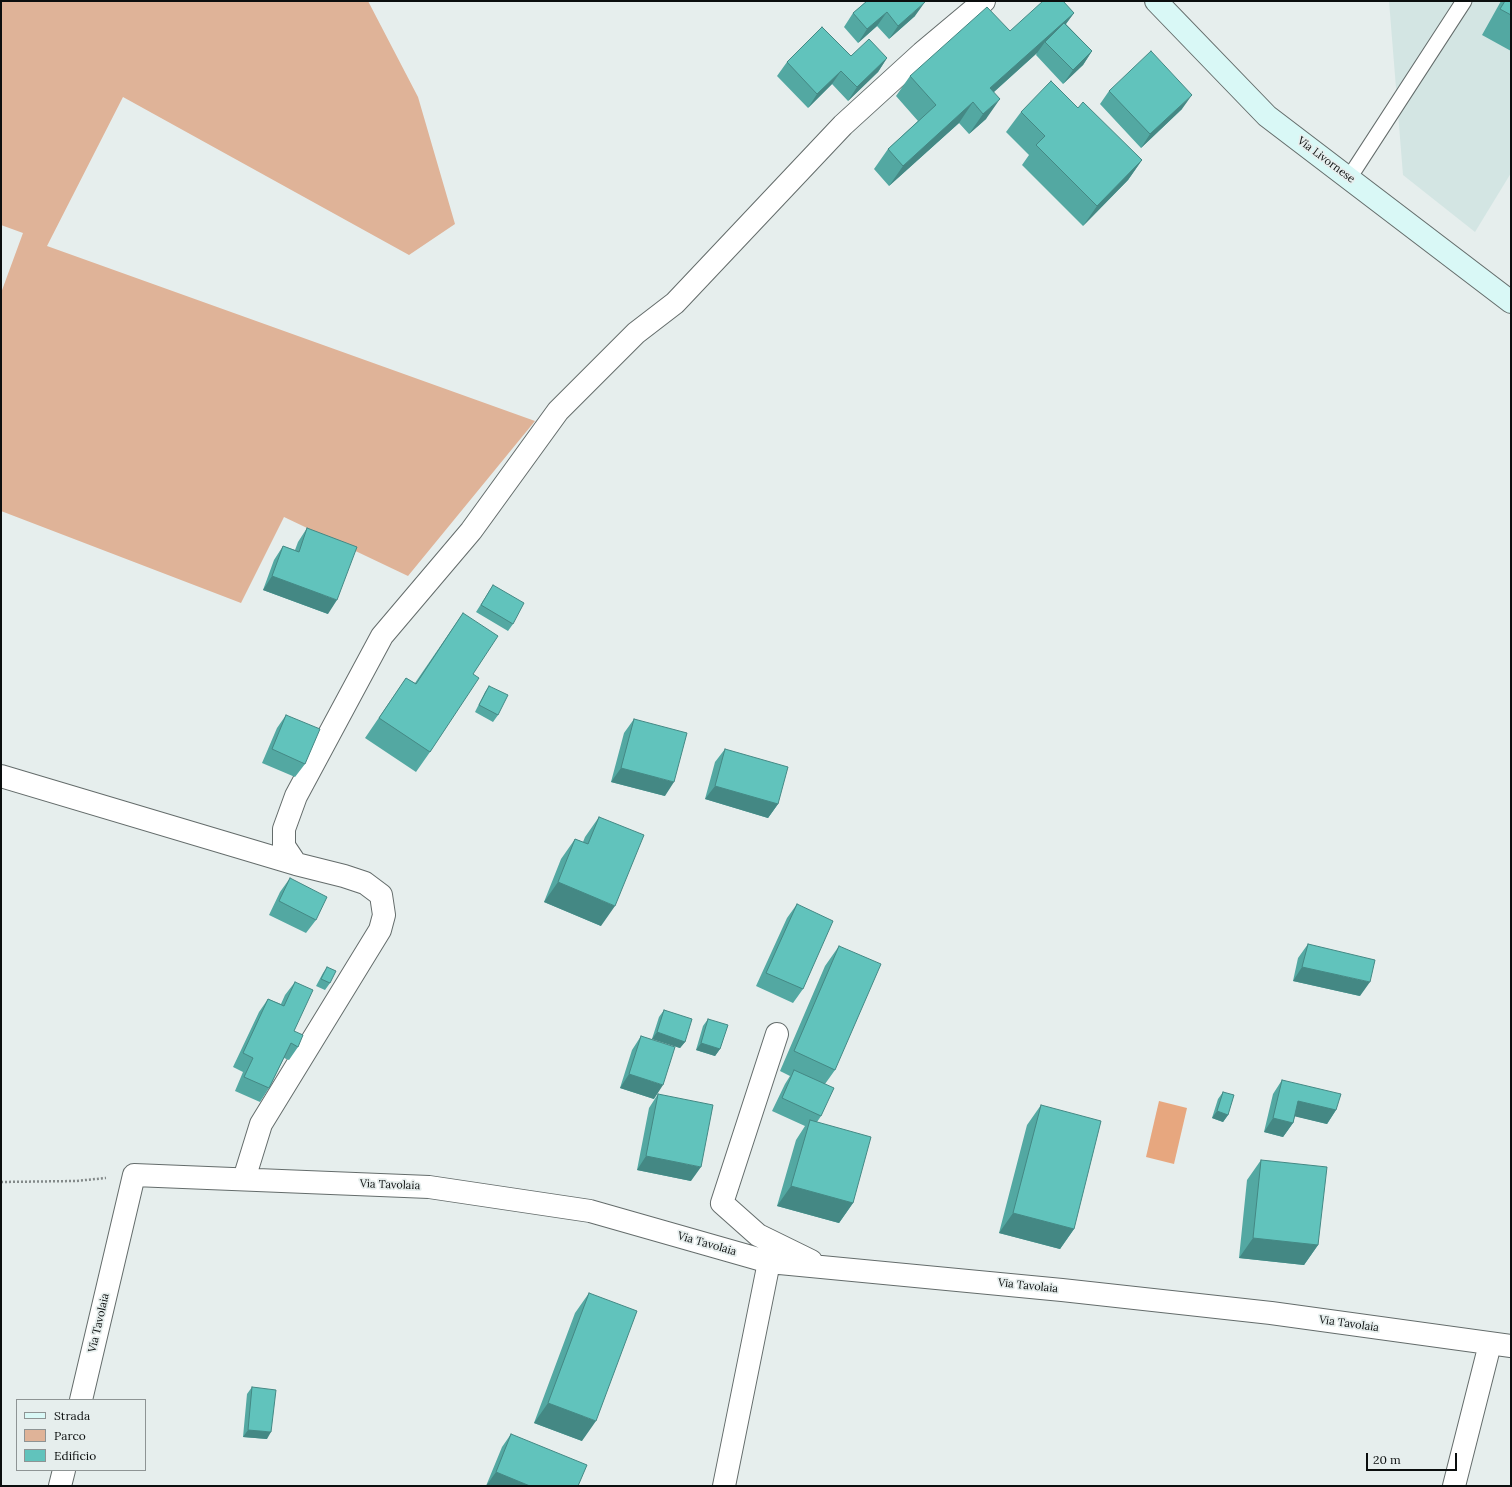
<!DOCTYPE html>
<style>
body{margin:0}
#map{position:relative;width:1512px;height:1487px;overflow:hidden;background:#e6eeed;font-family:Lora,serif}
canvas{display:block}
.frame{position:absolute;inset:0;border:2px solid #0b0e0e;pointer-events:none}
.legend{position:absolute;left:16px;top:1399px;width:130px;height:72px;box-sizing:border-box;background:#e6eeed;border:1px solid #8e9494;margin:0;padding:5px 7px;list-style:none;font-size:12px;color:#0b0e0e}
.legend li{display:flex;align-items:center;gap:8px;height:20px}
.legend b{width:20px;border:1px solid #8e9494}
.scale{position:absolute;left:1366px;top:1453px;width:91px;height:18px;box-sizing:border-box;border:2px solid #0b0e0e;border-top:0;padding-left:5px;font-size:12px;line-height:14px;white-space:nowrap;color:#0b0e0e;-webkit-text-stroke:3px #e6eeed;paint-order:stroke}
</style>
<div id="map">
<canvas width="1512" height="1487"></canvas>
<div class="frame"></div>
<ul class="legend">
<li><b style="height:5px;background:#d9f8f6"></b>Strada</li>
<li><b style="height:11px;background:#dfb398"></b>Parco</li>
<li><b style="height:11px;background:#61c3bc"></b>Edificio</li>
</ul>
<div class="scale">20 m</div>
</div>
<script>
const ctx = document.querySelector('canvas').getContext('2d');
ctx.lineJoin = 'round';
function fill(path, color) {
  ctx.fillStyle = color;
  ctx.fill(path, 'evenodd');
}
function toPath(rows) {
  const path = new Path2D();
  for (const r of rows) {
    path.moveTo(r[0], r[1]);
    for (let i = 2; i < r.length; i += 2) path.lineTo(r[i], r[i + 1]);
  }
  return path;
}
function trace(path, color, width, dash) {
  ctx.strokeStyle = color;
  ctx.lineWidth = width;
  ctx.lineCap = dash ? 'butt' : 'round';
  ctx.setLineDash(dash || []);
  ctx.stroke(path);
}
function write(font, color, halo, rows, align = 'center') {
  ctx.font = font + ' Lora,serif';
  ctx.lineWidth = 3.5;
  ctx.setLineDash([]);
  ctx.textBaseline = 'middle';
  ctx.strokeStyle = halo;
  ctx.fillStyle = color;
  for (const [text, x, y, turn = 0] of rows) {
    ctx.save();
    ctx.translate(x, y);
    ctx.rotate((+turn || 0) * Math.PI / 180);
    ctx.textAlign = isNaN(turn) ? turn : align;
    if (halo) ctx.strokeText(text, 0, 0);
    ctx.fillText(text, 0, 0);
    ctx.restore();
  }
}
fill(toPath([
 [1389,1,1511,1,1511,173,1475,232,1403,175]
]), '#d3e5e3');
fill(toPath([
 [1,1,368,1,418,97,455,224,409,255,123,97,47,246,535,421,408,576,284,517,241,603,1,511,1,293,23,233,1,225]
]), '#dfb398');
fill(toPath([
 [1159,1101,1187,1108,1174,1164,1146,1157]
]), '#e7a77f');
const service = toPath([
 [1349,178,1464,1]
]);
const minor = toPath([
 [1,776,296,864,344,876,365,883,381,895,384,915,380,930,261,1124,244,1179],
 [296,864,284,846,284,829,296,796,382,636,471,531,558,411,636,333,675,303,843,125,922,53,984,1],
 [777,1034,722,1203,758,1235,811,1261],
 [81,1400,134,1175,429,1187,590,1211,769,1262,1062,1290,1271,1313,1511,1346],
 [60,1486,64,1470],
 [724,1486,769,1262],
 [1454,1486,1490,1344]
]);
const secondary = toPath([
 [1156,1,1267,116,1511,302]
]);
trace(service, '#646c6b', 17);
trace(minor, '#646c6b', 24);
trace(secondary, '#646c6b', 24);
trace(toPath([
 [1,1182,76,1181,106,1178]
]), '#838989', 2.5, [2, 2]);
trace(service, '#fff', 15);
trace(minor, '#fff', 22);
trace(secondary, '#d9f8f6', 22);
fill(toPath([
 [867,1,915,16,889,39,877,26,858,43,844,27,853,13],
 [1501,1,1511,1,1511,51,1482,35],
 [1074,13,1066,24,1092,51,1083,65,1063,84,1036,55,1037,53,994,92,986,119,969,134,959,123,889,186,874,169,888,149,918,121,896,96,910,76,1010,31],
 [851,56,887,58,878,72,848,101,832,84,808,108,777,76,787,62],
 [1109,91,1182,109,1141,148,1100,104],
 [1078,108,1142,160,1128,180,1083,226,1022,165,1029,155,1006,132,1021,112],
 [307,528,328,614,263,590,274,560,283,546,295,550,298,542],
 [493,585,513,624,508,631,476,612],
 [463,613,473,674,430,752,416,772,365,738,406,678,415,683],
 [489,686,498,715,493,722,475,712,485,692],
 [286,715,305,764,295,777,262,763,277,728],
 [634,719,665,796,611,782,624,733],
 [725,749,778,804,768,818,705,799,715,762],
 [599,817,601,926,544,902,561,859,575,839,583,842,585,837],
 [290,878,316,920,306,933,269,915,280,892],
 [797,904,803,989,793,1003,756,986,787,918],
 [1308,944,1360,996,1293,981,1298,958],
 [839,946,835,1070,825,1084,821,1116,817,1122,853,1203,839,1223,777,1206,796,1140,805,1126,772,1111,785,1084,790,1076,780,1071,825,966],
 [327,967,330,983,325,990,316,986,323,973],
 [295,982,294,1031,298,1047,289,1060,284,1058,269,1088,260,1102,235,1091,243,1072,233,1067,259,1012,268,999,281,1004,285,995],
 [664,1010,685,1042,680,1048,652,1039,659,1017],
 [708,1019,720,1049,715,1056,696,1050,703,1026],
 [641,1036,654,1099,620,1088,632,1050],
 [1282,1080,1336,1110,1327,1124,1295,1116,1293,1123,1283,1137,1264,1132,1273,1094],
 [1223,1092,1228,1115,1223,1122,1212,1118,1218,1099],
 [658,1094,691,1181,637,1170,649,1108],
 [1041,1105,1074,1229,1060,1249,999,1233,1027,1125],
 [1261,1160,1318,1245,1304,1265,1239,1258,1247,1180],
 [589,1293,582,1441,534,1423,575,1313],
 [252,1387,267,1439,243,1437,247,1394],
 [511,1434,578,1486,486,1486,502,1447]
]), '#53a8a2');
fill(toPath([
 [925,2,915,16,889,39,898,26],
 [887,12,877,26,858,43,867,29],
 [1074,13,1059,33,1045,42,1037,53,976,108,990,88],
 [1092,51,1083,65,1063,84,1073,70],
 [887,58,878,72,848,101,857,87],
 [841,71,832,84,808,108,817,94],
 [1192,95,1182,109,1141,148,1150,134],
 [1000,99,986,119,969,134,983,114],
 [973,102,959,123,889,186,903,166],
 [1142,160,1128,180,1083,226,1097,206],
 [272,576,337,600,328,614,263,590],
 [621,768,674,782,665,796,611,782],
 [715,786,778,804,768,818,705,799],
 [558,882,615,906,601,926,544,902],
 [1302,967,1370,982,1360,996,1293,981],
 [657,1032,685,1042,680,1048,652,1039],
 [701,1043,720,1049,715,1056,696,1050],
 [629,1074,663,1085,654,1099,620,1088],
 [1298,1101,1336,1110,1327,1124,1289,1115],
 [1217,1111,1228,1115,1223,1122,1212,1118],
 [1273,1118,1293,1123,1283,1137,1264,1132],
 [646,1156,701,1167,691,1181,637,1170],
 [791,1186,853,1203,839,1223,777,1206],
 [1013,1213,1074,1229,1060,1249,999,1233],
 [1253,1238,1318,1245,1304,1265,1239,1258],
 [548,1403,596,1421,582,1441,534,1423],
 [248,1430,271,1432,267,1439,243,1437],
 [496,1472,530,1486,486,1486]
]), '#448884');
const building = toPath([
 [867,1,924,1,925,2,898,26,887,12,867,29,853,13,867,1],
 [1043,1,1063,1,1074,13,990,88,1000,99,983,114,973,102,903,166,888,149,936,105,910,76,987,7,1010,31,1043,1],
 [1505,1,1511,1,1511,15,1500,9,1505,1],
 [1064,23,1092,51,1073,70,1045,42,1064,23],
 [822,27,851,56,869,39,887,58,857,87,841,71,817,94,787,62,822,27],
 [1151,51,1192,95,1150,134,1109,91,1151,51],
 [1051,81,1078,108,1083,102,1142,160,1097,206,1036,145,1045,136,1021,112,1051,81],
 [307,528,357,547,337,600,272,576,283,546,299,552,307,528],
 [493,585,524,603,513,624,481,605,493,585],
 [463,613,498,636,473,674,479,678,430,752,379,718,406,678,416,684,463,613],
 [489,686,508,695,498,715,479,705,489,686],
 [286,715,320,729,305,764,272,749,286,715],
 [634,719,687,733,674,782,621,768,634,719],
 [725,749,788,767,778,804,715,786,725,749],
 [599,817,644,835,615,906,558,882,575,839,588,844,599,817],
 [290,878,327,897,316,920,279,901,290,878],
 [797,904,833,921,803,989,766,973,797,904],
 [1308,944,1375,960,1370,982,1302,967,1308,944],
 [839,946,881,964,835,1070,794,1051,839,946],
 [327,967,336,971,330,983,321,979,327,967],
 [295,982,313,990,294,1031,303,1035,298,1047,291,1043,269,1088,244,1077,253,1058,243,1053,268,999,284,1006,295,982],
 [664,1010,692,1019,685,1042,657,1032,664,1010],
 [708,1019,728,1025,720,1049,701,1043,708,1019],
 [641,1036,675,1047,663,1085,629,1074,641,1036],
 [794,1070,834,1088,821,1116,782,1098,794,1070],
 [1282,1080,1341,1094,1336,1110,1298,1101,1293,1123,1273,1118,1282,1080],
 [1223,1092,1234,1095,1228,1115,1217,1111,1223,1092],
 [658,1094,713,1105,701,1167,646,1156,658,1094],
 [1041,1105,1101,1121,1074,1229,1013,1213,1041,1105],
 [810,1120,871,1137,853,1203,791,1186,810,1120],
 [1261,1160,1327,1167,1318,1245,1253,1238,1261,1160],
 [589,1293,637,1311,596,1421,548,1403,589,1293],
 [252,1387,276,1390,271,1432,248,1430,252,1387],
 [511,1434,587,1465,578,1486,530,1486,496,1472,511,1434]
]);
fill(building, '#61c3bc');
trace(building, '#448884', 1);
write('11px', '#0b0e0e', '#e6eeed', [
 ["Via Livornese",1326,160,37],
 ["Via Tavolaia",390,1185,2],
 ["Via Tavolaia",707,1244,16],
 ["Via Tavolaia",1028,1286,6],
 ["Via Tavolaia",99,1323,-77],
 ["Via Tavolaia",1349,1324,8]
]);
</script>
